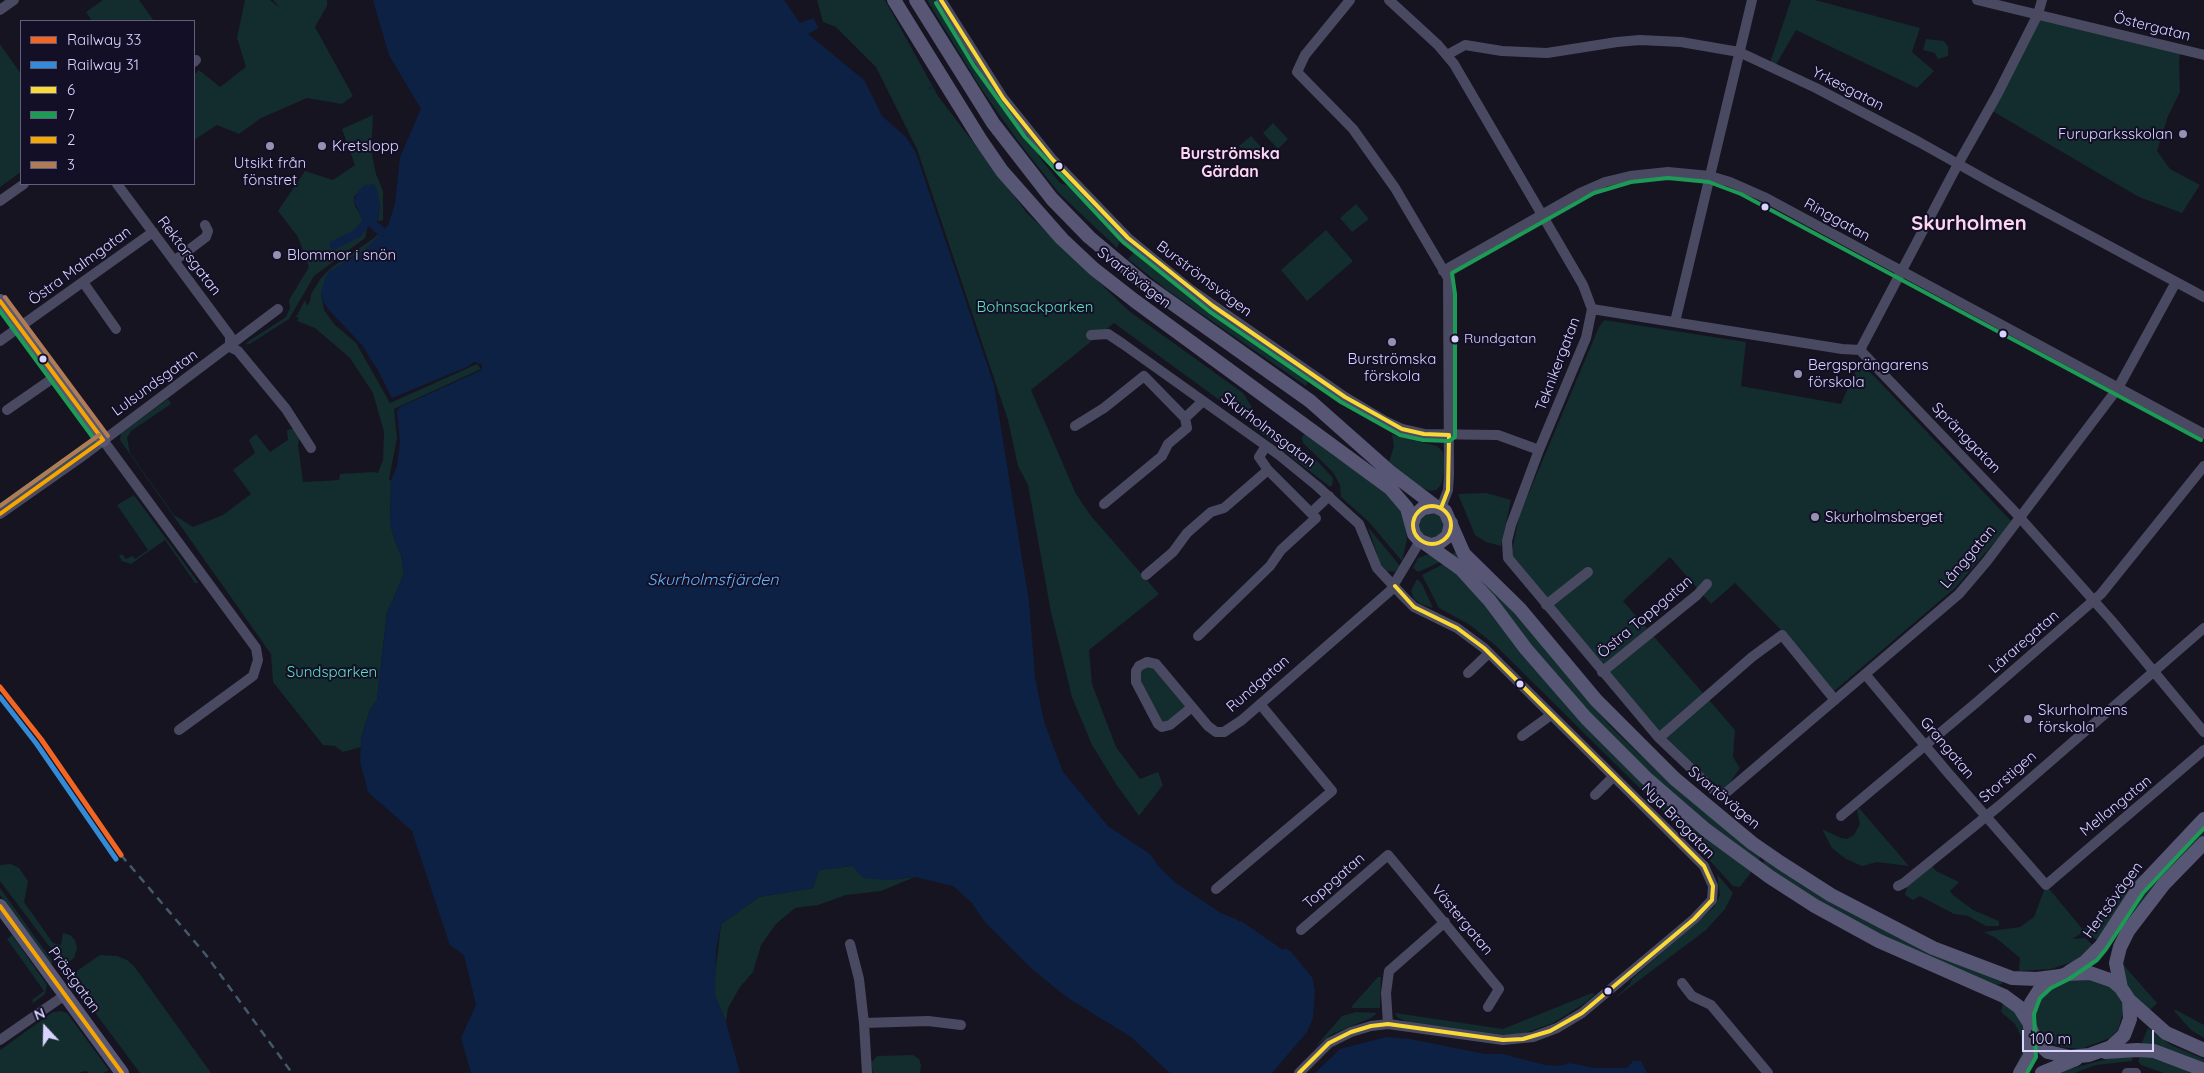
<!DOCTYPE html>
<meta charset="utf-8">
<style>
body{margin:0}
#map{position:relative;width:2204px;height:1073px;overflow:hidden;background:#161421;font-family:Quicksand,sans-serif}
canvas{display:block}
.legend{position:absolute;left:20px;top:20px;width:175px;height:165px;box-sizing:border-box;background:#130f26;border:1px solid #625e7d;margin:0;padding:6px 9px;list-style:none;font-size:15px;color:#d9d4ff}
.legend li{display:flex;align-items:center;gap:10px;height:25px}
.legend b{width:25px;border:1px solid #625e7d}
.north{position:absolute;left:20px;top:1003px;width:50px;height:50px;-webkit-text-stroke:4px #130f26;paint-order:stroke;rotate:339deg;font-size:14px;font-weight:700;line-height:20px;text-align:center;color:#d9d4ff}
.north::after{content:'';display:block;margin:auto;width:18px;height:22px;background:#d9d4ff;clip-path:polygon(50% 0,100% 100%,50% 72%,0 100%)}
.scale{position:absolute;left:2022px;top:1030px;width:132px;height:22px;box-sizing:border-box;border:2px solid #d9d4ff;border-top:0;padding-left:6px;font-size:15px;line-height:18px;white-space:nowrap;color:#d9d4ff;-webkit-text-stroke:4px #130f26;paint-order:stroke}
</style>
<div id="map">
<canvas width="2204" height="1073"></canvas>
<ul class="legend">
<li><b style="height:6px;background:#f26522"></b>Railway 33</li>
<li><b style="height:6px;background:#338bd7"></b>Railway 31</li>
<li><b style="height:6px;background:#f9d937"></b>6</li>
<li><b style="height:6px;background:#1d9a56"></b>7</li>
<li><b style="height:6px;background:#f7a600"></b>2</li>
<li><b style="height:6px;background:#b07c57"></b>3</li>
</ul>
<div class="north">N</div>
<div class="scale">100 m</div>
</div>
<script>
const ctx = document.querySelector('canvas').getContext('2d');
ctx.lineJoin = 'round';
function fill(path, color) {
  ctx.fillStyle = color;
  ctx.fill(path, 'evenodd');
}
function toPath(rows) {
  const path = new Path2D();
  for (const r of rows) {
    if (r.length === 3) {
      path.moveTo(r[0] + r[2], r[1]);
      path.arc(r[0], r[1], r[2], 0, 2 * Math.PI);
      continue;
    }
    path.moveTo(r[0], r[1]);
    for (let i = 2; i < r.length; i += 2) path.lineTo(r[i], r[i + 1]);
  }
  return path;
}
function trace(path, color, width, dash) {
  ctx.strokeStyle = color;
  ctx.lineWidth = width;
  ctx.lineCap = dash ? 'butt' : 'round';
  ctx.setLineDash(dash || []);
  ctx.stroke(path);
}
function write(font, color, halo, rows, align = 'center') {
  ctx.font = font + ' Quicksand,sans-serif';
  ctx.lineWidth = 4;
  ctx.setLineDash([]);
  ctx.textBaseline = 'middle';
  ctx.strokeStyle = halo;
  ctx.fillStyle = color;
  for (const [text, x, y, turn = 0] of rows) {
    ctx.save();
    ctx.translate(x, y);
    ctx.rotate((+turn || 0) * Math.PI / 180);
    ctx.textAlign = isNaN(turn) ? turn : align;
    if (halo) ctx.strokeText(text, 0, 0);
    ctx.fillText(text, 0, 0);
    ctx.restore();
  }
}
fill(toPath([
 [103,0,139,0,154,21,92,21,86,12],
 [245,0,270,0,280,8,273,0,327,0,327,6,315,27,353,96,342,104,307,98,261,118,239,134,217,125,194,140,194,75,199,70,220,87,246,67,237,38],
 [817,0,885,0,938,96,1027,213,1129,311,1243,393,1252,407,1244,418,1114,323,1031,390,1076,494,1091,516,1159,594,1089,650,1092,684,1116,747,1140,779,1158,772,1163,785,1139,816,1116,784,1092,745,1072,697,1051,612,1028,485,1018,466,1008,420,917,149,876,67,836,27,823,22],
 [927,0,935,0,954,34,996,97,1038,151,1040,158,1060,183,1069,186,1121,239,1117,248,1058,192,1018,141,982,90],
 [1791,0,1815,0,1920,28,1912,52,1934,71,1917,88,1796,30,1774,68,1769,66],
 [2037,15,2181,50,2179,60,2180,92,2168,116,2157,151,2170,169,2200,185,2182,213,2139,197,1989,109],
 [1926,39,1944,41,1948,46,1948,56,1938,59,1935,53,1923,50],
 [0,44,21,74,21,172,0,187],
 [373,115,371,150,376,174,383,191,383,220,378,221,380,205,365,185,354,197,355,206,361,215,363,224,367,228,365,238,314,276,289,319,248,345,246,343,286,317,290,308,289,300,309,267,298,237,278,211,305,171,333,180,355,165,342,129],
 [1273,123,1288,139,1278,149,1263,133],
 [1251,136,1264,150,1252,161,1239,146],
 [1356,204,1369,219,1352,232,1340,218],
 [1326,230,1353,261,1307,301,1281,270],
 [381,231,382,232,378,237,365,250,350,258,321,293,324,310,334,324,356,343,390,403,477,364,481,369,394,409,397,438,389,479,391,481,390,523,395,541,401,555,404,574,387,613,377,700,370,710,361,738,361,747,343,752,335,746,323,745,273,682,271,654,120,440,121,433,168,399,171,404,131,431,127,438,130,453,174,515,193,527,223,515,251,494,233,470,255,453,249,440,256,434,270,452,288,440,287,430,297,428,300,435,298,445,303,482,339,480,340,474,374,472,378,473,383,460,384,432,373,393,350,358,315,328,297,321,299,318,296,317,305,300,307,306,310,301,311,294,321,278,331,268,374,238],
 [1135,251,1242,333,1309,378,1306,386,1167,290,1128,259],
 [1604,320,1746,342,1741,386,1841,404,1859,363,1875,377,2012,522,1955,588,1833,692,1784,633,1735,583,1711,604,1670,557,1623,601,1735,730,1733,757,1740,768,1721,796,1666,739,1511,556,1519,516,1599,327],
 [1255,423,1271,427,1317,461,1333,478,1332,486,1329,486,1253,427],
 [1305,433,1335,457,1384,488,1404,515,1407,540,1402,561,1368,521,1341,497,1340,485,1333,472,1303,443,1302,437],
 [1392,435,1437,446,1443,452,1445,469,1441,485,1436,490,1430,491,1415,485,1389,462,1394,446],
 [1486,493,1511,500,1501,546,1486,542,1475,535,1458,494],
 [134,495,198,582,198,583,195,583,165,540,131,564,122,561,119,556,122,554,126,559,133,556,135,559,148,550,117,505],
 [1431,525,13],
 [1368,527,1400,566,1394,572,1387,571,1380,563],
 [1457,550,1496,591,1612,728,1683,795,1761,857,1758,861,1699,817,1644,768,1585,708,1452,555],
 [1426,555,1433,555,1440,562,1418,572,1413,568,1418,558],
 [1445,563,1466,581,1511,638,1752,871,1740,887,1733,886,1680,828,1494,644,1470,625,1439,608,1422,575],
 [1417,579,1422,584,1433,608,1421,604,1414,599,1411,591],
 [1150,662,1193,707,1162,726,1136,670],
 [1859,808,1909,866,1877,862,1862,866,1846,859,1832,848,1822,829,1841,838,1847,839,1854,835,1860,824,1857,810],
 [2204,827,2204,834,2159,880,2124,926,2122,925,2152,880],
 [1765,859,1850,912,1933,954,2002,981,2002,984,1997,985,1984,980,1890,940,1831,908,1762,864],
 [11,864,19,868,28,881,24,902,53,943,61,945,63,933,70,935,75,940,77,948,74,958,64,966,0,881,0,865],
 [852,866,888,880,915,877,881,891,846,895,818,905,795,908,776,924,761,945,753,972,740,987,728,1008,726,1022,715,996,714,984,721,924,759,897,813,888,819,870],
 [1932,866,1936,871,1959,882,1950,891,1953,895,1973,910,1999,921,1999,926,1986,926,1968,916,1954,914,1920,896,1913,900,1905,895,1907,887],
 [1717,874,1733,893,1725,909,1706,930,1614,999,1630,984,1632,979,1714,907,1720,895],
 [2142,874,2098,940,2091,937,2083,929,2098,920,2128,883],
 [2046,885,2084,931,2073,939,2085,938,2094,946,2074,961,2063,965,2051,969,2019,971,2020,958,1996,938,1984,932,2020,927,2034,917],
 [0,888,53,962,50,965,0,895],
 [12,935,47,985,45,994,33,1003,32,1000,44,991,7,939],
 [100,955,117,956,127,960,134,966,211,1073,140,1073,78,990,71,975],
 [2121,962,2157,1003,2148,1012,2128,990],
 [1378,977,1381,977,1380,1008,1352,1008,1352,1006],
 [2090,978,2110,985,2121,999,2124,1008,2118,1030,2110,1038,2081,1049,2061,1047,2047,1041,2036,1026,2034,1016,2036,1005,2051,986,2064,981],
 [1592,993,1595,994,1585,1003,1553,1023,1522,1034,1506,1035,1407,1022,1397,1017,1395,1013,1503,1029],
 [2003,1003,2012,1008,2022,1023,2027,1044,2027,1050,2014,1071,2022,1052,2021,1036,2015,1024,2001,1012],
 [2176,1010,2204,1025,2204,1038,2191,1030,2174,1011],
 [61,1011,67,1013,109,1070,104,1073,89,1073,86,1071,78,1073,0,1073,0,1050,53,1012],
 [1356,1012,1377,1013,1371,1018,1332,1034,1315,1047,1342,1016],
 [2148,1028,2171,1045,2204,1059,2204,1063,2141,1045],
 [913,1055,919,1059,921,1065,920,1073,873,1073,871,1063,877,1056],
 [2133,1055,2132,1061,2096,1065,2074,1073,2055,1073,2118,1056],
 [2140,1057,2156,1058,2198,1073,2164,1073,2141,1065,2138,1061]
]), '#132c2d');
fill(toPath([
 [373,0,784,0,800,23,813,18,819,28,808,34,864,80,882,116,906,137,916,153,994,385,1029,602,1035,677,1044,722,1063,772,1109,827,1150,854,1160,868,1176,883,1219,912,1244,923,1283,950,1285,948,1291,952,1312,977,1315,990,1313,1018,1307,1032,1272,1073,1170,1073,1131,1037,1068,998,1033,970,985,922,972,903,953,886,915,877,888,880,863,878,852,866,819,870,813,888,759,897,721,924,716,950,715,996,726,1022,740,1073,471,1073,461,1038,476,1005,464,955,450,945,412,831,368,792,360,761,361,738,370,710,377,700,387,613,404,574,401,555,395,541,390,523,391,481,397,466,400,442,397,412,400,407,482,370,482,365,474,362,467,367,392,398,379,372,362,345,328,309,323,301,321,293,325,278,330,271,365,250,388,225,395,204,400,157,421,109,389,55],
 [374,184,377,189,380,205,378,220,367,228,363,224,361,215,354,201,359,190,365,185],
 [1386,1037,1410,1039,1485,1054,1503,1054,1545,1065,1560,1066,1570,1063,1594,1068,1627,1068,1633,1061,1641,1061,1647,1073,1315,1073,1340,1049]
]), '#0d2144');
trace(toPath([
 [971,73,972,72],
 [930,88,931,88]
]), '#0d2144', 2.5);
trace(toPath([
 [374,225,382,232],
 [334,245,358,233,364,225]
]), '#0d2144', 9);
trace(toPath([
 [941,0,1003,98,1052,159,1128,238,1190,289,1345,397,1385,421,1402,429,1424,434,1498,435,1539,450],
 [1350,0,1305,55,1297,72,1353,129,1395,188,1448,278,1449,475,1448,490,1441,508],
 [1389,0,1438,45,1454,64,1583,285,1592,309,1586,338,1539,450,1511,525,1507,541,1508,558,1659,738,1721,797,1959,594,1987,561,2118,388,2176,282],
 [1977,0,2204,55],
 [0,10,14,0],
 [1447,55,1465,45,1502,51,1547,53,1617,42,1640,40,1681,42,1739,52,1816,88,1919,142,1992,183,2204,297],
 [194,62,196,60],
 [117,184,230,336,230,347],
 [0,201,24,184],
 [174,261,206,237,208,231,205,225],
 [1443,271,1580,193,1605,182,1630,176,1668,172,1710,176,1730,182,1764,197,2204,434],
 [83,282,116,329],
 [1592,309,1842,349,1860,350,2014,511,2111,620,2204,732],
 [1675,322,1752,0],
 [1091,335,1108,334,1123,344,1279,455,1317,486,1359,524,1377,568,1403,596,1414,607,1457,628,1484,648,1704,866,1713,886,1712,900,1694,919,1582,1013,1557,1028,1533,1037,1503,1040,1388,1024,1371,1026,1351,1032,1329,1043,1299,1073],
 [0,341,153,232],
 [230,347,238,351,286,409,311,448],
 [1860,350,1958,164,1998,93,2038,14,2042,0],
 [7,410,56,376],
 [1075,426,1104,408,1144,376,1185,418],
 [103,440,256,648,258,660,253,676,179,730],
 [1268,470,1311,513,1329,496],
 [1104,504,1162,456,1168,444,1187,428,1185,418,1203,401],
 [0,514,80,458,278,309],
 [1146,575,1173,552,1187,533,1211,512,1224,508,1268,470,1259,457,1266,446],
 [1546,605,1588,572],
 [1198,636,1270,566,1281,550,1316,518,1311,513],
 [1602,672,1697,595,1707,584],
 [1468,673,1489,653],
 [1865,674,1949,774,2046,885,2204,750],
 [1192,707,1170,725,1162,727,1158,724,1136,682,1136,671,1139,666,1147,662,1156,664,1192,707,1208,726,1216,732,1224,732,1242,720,1390,591,1420,541],
 [1522,736,1551,715],
 [1659,738,1752,657,1782,635,1835,700],
 [1595,795,1613,777],
 [1841,816,1977,702,2101,594,2204,466],
 [1898,886,1904,883,1999,806,2204,628],
 [1216,889,1332,791,1260,704],
 [1301,930,1388,855,1499,989,1488,1007],
 [850,944,859,979,864,1023],
 [1682,983,1692,996,1711,1005,1768,1073],
 [1388,1024,1386,993,1389,971,1445,922],
 [0,1040,65,995],
 [867,1073,864,1023,928,1021,961,1025],
 [2127,1073,2136,1073]
]), '#4a4962', 10);
trace(toPath([
 [894,0,980,139,1002,171,1062,239,1094,269,1135,301,1390,488,1407,508,1414,534,1420,541,1431,545,1439,543,1448,536,1451,523],
 [916,0,993,123,1052,199,1089,237,1145,284,1310,401,1389,471,1435,506],
 [0,301,103,440],
 [1412,524,1415,515,1423,508,1435,506,1445,511,1464,554,1520,609,1596,700,1675,779,1752,843,1781,863,1831,895,1933,948,2012,978,2037,979,2060,976],
 [1426,544,1461,569,1490,601,1526,649,1586,718,1646,778,1706,830,1770,877,1815,906,1879,941,2004,996,2019,1007,2028,1021],
 [0,906,122,1073],
 [2069,972,2085,962,2101,946,2138,889,2204,819],
 [2090,973,2113,981,2121,988,2129,1000,2130,1019,2124,1035,2111,1047,2089,1055,2070,1057,2048,1052,2036,1041,2030,1027,2028,1017,2031,1003,2040,989,2051,980,2066,974,2090,973],
 [2121,988,2116,963,2120,947,2128,931,2164,884,2204,843],
 [2129,1000,2166,1033,2204,1050],
 [2105,1052,2137,1050,2154,1051,2204,1070],
 [2020,1073,2030,1056,2030,1031],
 [2042,1073,2076,1059]
]), '#575674', 14);
trace(toPath([
 [121,855,206,955,292,1073]
]), '#43596b', 2.5, [8, 6]);
trace(toPath([
 [941,0,1003,98,1052,159,1128,238,1213,306,1345,397,1402,429,1424,434,1449,435],
 [1432,525,19],
 [1441,508,1448,490,1449,435],
 [1299,1073,1329,1043,1351,1032,1371,1026,1388,1024,1503,1040,1523,1039,1550,1031,1582,1013,1694,919,1712,900,1713,886,1704,866,1655,817,1484,648,1457,628,1414,607,1395,586]
]), '#f9d937', 4);
trace(toPath([
 [936,3,974,66,1025,137,1123,242,1209,311,1341,402,1400,435,1423,440,1449,441,1455,437,1455,294,1452,273,1594,193,1631,182,1668,178,1709,182,1741,194,2201,440],
 [0,311,94,439,0,506],
 [2027,1073,2036,1057,2034,1014,2040,998,2051,988,2069,979,2097,960,2106,949,2143,893,2204,828]
]), '#1d9a56', 4);
trace(toPath([
 [0,301,103,440],
 [0,514,103,440],
 [0,906,122,1073]
]), '#f7a600', 4);
trace(toPath([
 [5,297,108,436],
 [0,506,99,435]
]), '#b07c57', 4);
trace(toPath([
 [0,687,41,739,121,855]
]), '#f26522', 5);
trace(toPath([
 [0,697,36,743,116,859]
]), '#338bd7', 5);
for (const [x, y, r, color] of [
 [2183,134,5,"#9591b1"],
 [270,146,5,"#9591b1"],
 [322,146,5,"#9591b1"],
 [1059,166,4.5,"#d9d4ff"],
 [1765,207,4.5,"#d9d4ff"],
 [277,255,5,"#9591b1"],
 [2003,334,4.5,"#d9d4ff"],
 [1455,339,4.5,"#d9d4ff"],
 [1392,342,5,"#9591b1"],
 [43,359,4.5,"#d9d4ff"],
 [1798,374,5,"#9591b1"],
 [1815,517,5,"#9591b1"],
 [1520,684,4.5,"#d9d4ff"],
 [2028,719,5,"#9591b1"],
 [1608,991,4.5,"#d9d4ff"]
]) {
  const dot = new Path2D();
  dot.arc(x, y, r, 0, 2 * Math.PI);
  ctx.fillStyle = color;
  ctx.fill(dot);
  trace(dot, '#130f26', 2);
}
write('14px', '#d9d4ff', '#130f26', [
 ["Rundgatan",1464,339]
], 'left');
write('15px', '#d9d4ff', '#130f26', [
 ["Östergatan",2152,27,14],
 ["Yrkesgatan",1848,89,27],
 ["Ringgatan",1837,220,29],
 ["Rektorsgatan",189,256,53],
 ["Östra Malmgatan",80,266,-36],
 ["Svartövägen",1134,278,38],
 ["Burströmsvägen",1204,279,37],
 ["Teknikergatan",1558,364,-69],
 ["Lulsundsgatan",155,383,-36],
 ["Skurholmsgatan",1268,430,37],
 ["Spränggatan",1966,438,46],
 ["Långgatan",1968,557,-50],
 ["Östra Toppgatan",1645,617,-40],
 ["Läraregatan",2024,642,-41],
 ["Rundgatan",1258,684,-41],
 ["Grangatan",1947,748,50],
 ["Storstigen",2008,777,-41],
 ["Svartövägen",1724,798,40],
 ["Mellangatan",2116,806,-39],
 ["Nya Brogatan",1678,821,46],
 ["Toppgatan",1334,881,-41],
 ["Hertsövägen",2113,900,-54],
 ["Västergatan",1462,920,50],
 ["Prästgatan",74,980,54]
]);
write('15px', '#d9d4ff', '#130f26', [
 ["Furuparksskolan",2173,134,"right"],
 ["Kretslopp",332,146],
 ["Utsikt från",270,163,"center"],
 ["fönstret",270,180,"center"],
 ["Blommor i snön",287,255],
 ["Burströmska",1392,359,"center"],
 ["förskola",1392,376,"center"],
 ["Bergsprängarens",1808,365],
 ["förskola",1808,382],
 ["Skurholmsberget",1825,517],
 ["Skurholmens",2038,710],
 ["förskola",2038,727]
], 'left');
write('15px', '#5fe0c0', '#130f26', [
 ["Bohnsackparken",1035,307],
 ["Sundsparken",332,672]
]);
write('bold 16px', '#ffd6f0', '#130f26', [
 ["Burströmska",1230,154],
 ["Gärdan",1230,172]
]);
write('italic 16px', '#62b6ff', '#130f26', [
 ["Skurholmsfjärden",713,580]
]);
write('bold 20px', '#ffd6f0', '#130f26', [
 ["Skurholmen",1969,224]
]);
</script>
